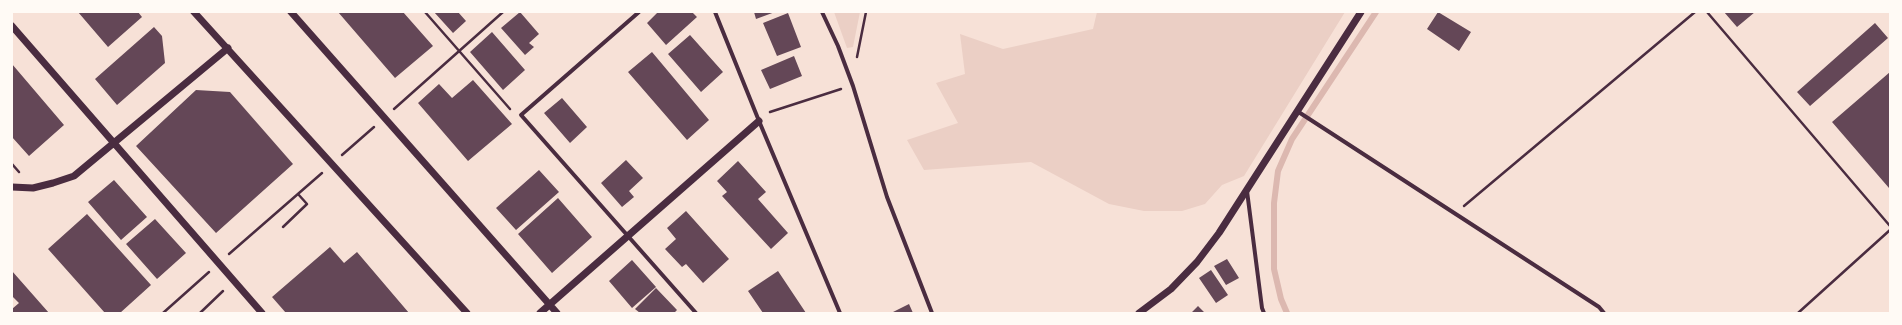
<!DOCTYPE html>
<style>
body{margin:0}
#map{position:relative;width:1902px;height:325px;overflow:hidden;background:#f7e1d7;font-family:Signika,sans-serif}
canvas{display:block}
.frame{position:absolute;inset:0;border:13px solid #fffaf5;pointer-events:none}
</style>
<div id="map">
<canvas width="1902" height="325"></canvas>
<div class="frame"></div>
</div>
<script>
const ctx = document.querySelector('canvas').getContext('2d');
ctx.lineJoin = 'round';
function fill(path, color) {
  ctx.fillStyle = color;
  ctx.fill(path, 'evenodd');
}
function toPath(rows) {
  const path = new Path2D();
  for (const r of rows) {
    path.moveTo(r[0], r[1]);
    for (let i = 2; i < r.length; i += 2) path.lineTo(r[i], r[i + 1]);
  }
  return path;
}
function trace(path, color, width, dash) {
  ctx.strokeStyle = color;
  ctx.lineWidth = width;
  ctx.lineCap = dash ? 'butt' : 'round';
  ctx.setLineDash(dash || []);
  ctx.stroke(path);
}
fill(toPath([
 [834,12,860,12,853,47,847,48],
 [1097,12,1345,12,1244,176,1222,185,1205,204,1182,211,1144,211,1109,204,1031,162,924,170,907,140,958,123,936,83,965,74,960,34,1003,49,1093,29]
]), '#ebcfc5');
trace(toPath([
 [1287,313,1281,299,1274,269,1274,203,1278,171,1292,139,1376,12]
]), '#dcb8b0', 6);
fill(toPath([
 [78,12,138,12,142,17,108,47],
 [338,12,403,12,433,46,395,78],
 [434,12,458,12,466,21,453,33],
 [520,12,539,34,529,43,534,47,525,55,501,28],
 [658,12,692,12,697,17,666,45,647,23],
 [754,12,775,12,756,19],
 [1438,12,1471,32,1459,51,1427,29],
 [1724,12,1755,12,1737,27],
 [788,13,801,47,777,56,763,23],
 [1875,23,1888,38,1810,106,1797,92],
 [154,27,162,36,165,63,117,105,95,79],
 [492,32,525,70,503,90,470,52],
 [690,35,723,72,701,92,668,54],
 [652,52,709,120,687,140,628,72],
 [794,56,802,76,770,89,761,70],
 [12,64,64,125,29,156,12,137],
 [1890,72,1890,187,1889,188,1832,122],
 [473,80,512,124,468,161,418,103,439,84,452,98],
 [196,90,230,92,293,164,216,233,136,146],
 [562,98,587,127,570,143,544,113],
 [626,160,643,178,629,191,634,197,622,207,601,183],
 [738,161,766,192,758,199,788,233,771,249,722,196,727,192,717,181],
 [539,170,559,192,516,230,496,208],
 [114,180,147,217,121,240,88,202],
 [558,198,592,237,552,273,518,234],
 [686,211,729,259,703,283,686,264,682,267,665,249,676,239,667,228],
 [87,214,151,285,120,313,105,313,48,249],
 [155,219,186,253,157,279,126,244],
 [330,247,344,263,357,252,409,313,286,313,272,297],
 [1227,259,1239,278,1226,285,1214,266],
 [632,260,656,287,632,308,609,281],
 [1211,270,1228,295,1216,303,1199,278],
 [12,271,49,313,12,313,12,309,19,303,12,296],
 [778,271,806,313,763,313,748,291],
 [656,288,677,310,674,313,640,313,635,309],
 [909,304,913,313,891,313],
 [1198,306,1205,313,1191,313]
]), '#644757');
trace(toPath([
 [425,12,510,109],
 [1707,12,1890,226],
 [857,57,866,12],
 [394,109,503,12],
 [770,112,841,89],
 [342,155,374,127],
 [12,164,19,172],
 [1464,206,1695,12],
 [283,227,307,204,298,194],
 [229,254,322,173],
 [163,313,209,272],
 [200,313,223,291],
 [1798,313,1890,230]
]), '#4a2c40', 2.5);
trace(toPath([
 [639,12,521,115,696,313],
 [715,12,759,121,840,313],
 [822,12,838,46,853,86,887,197,932,313],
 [1297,111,1599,307,1604,313],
 [1247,191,1262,308,1264,313]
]), '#4a2c40', 4);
trace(toPath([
 [194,12,467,313],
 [291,12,557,313],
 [12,26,262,313],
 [12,187,33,188,53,183,74,176,228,48],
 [540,313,759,121],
 [1139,313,1171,289,1197,262,1219,233,1361,12]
]), '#4a2c40', 7);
</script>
